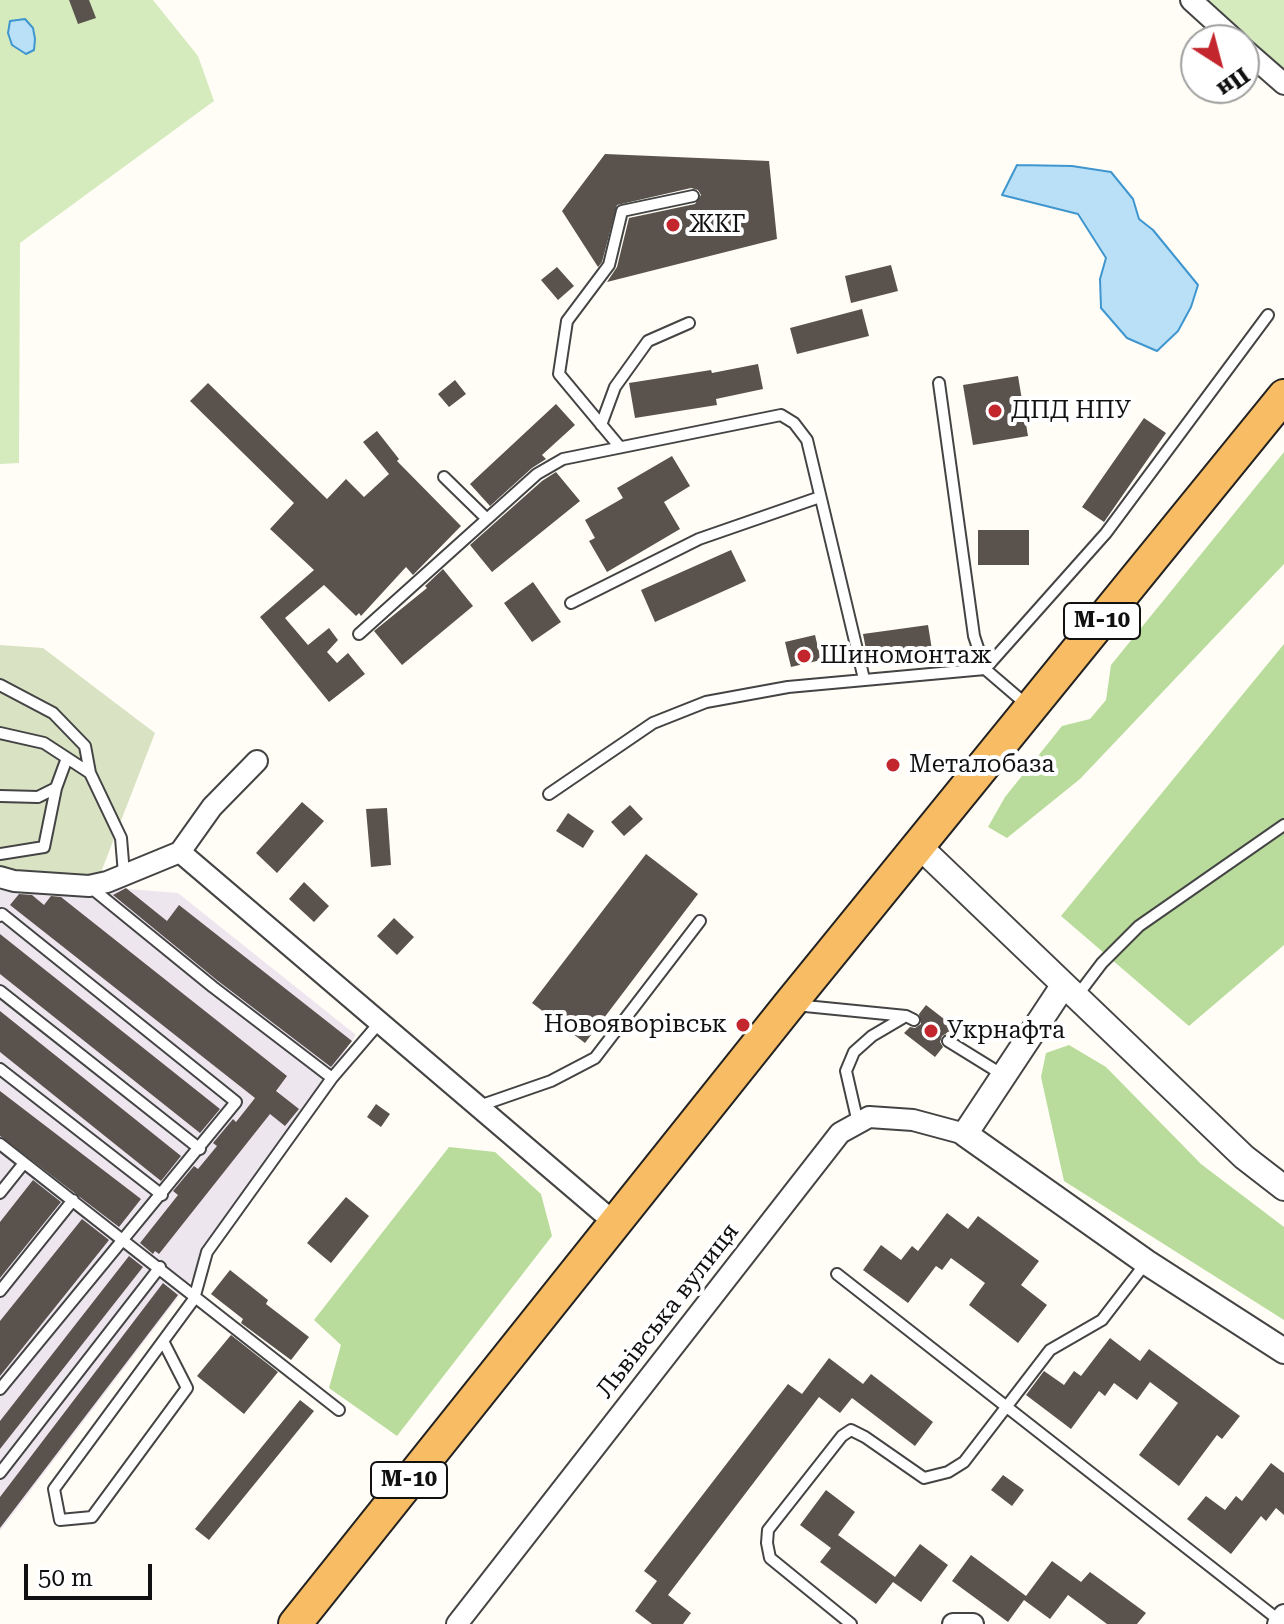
<!DOCTYPE html>
<meta charset="utf-8">
<style>
body{margin:0}
#map{position:relative;width:1284px;height:1624px;overflow:hidden;background:#fffdf5;font-family:"Roboto Serif",serif}
canvas{display:block}
.north{position:absolute;left:1180px;top:24px;width:80px;height:80px;box-sizing:border-box;background:#fff;border:2px solid #a0a0a0;border-radius:50%;rotate:144deg;font-size:22px;font-weight:700;line-height:32px;text-align:center;color:#111}
.north::after{content:'';display:block;margin:auto;width:28px;height:36px;background:#c4262e;clip-path:polygon(50% 0,100% 100%,50% 72%,0 100%)}
.scale{position:absolute;left:24px;top:1564px;width:128px;height:36px;box-sizing:border-box;border:4px solid #111;border-top:0;padding-left:10px;font-size:24px;line-height:28px;white-space:nowrap;color:#111;-webkit-text-stroke:6px #fff;paint-order:stroke}
</style>
<div id="map">
<canvas width="1284" height="1624"></canvas>
<div class="north">Пн</div>
<div class="scale">50 m</div>
</div>
<script>
const ctx = document.querySelector('canvas').getContext('2d');
ctx.lineJoin = 'round';
function fill(path, color) {
  ctx.fillStyle = color;
  ctx.fill(path, 'evenodd');
}
function toPath(rows) {
  const path = new Path2D();
  for (const r of rows) {
    path.moveTo(r[0], r[1]);
    for (let i = 2; i < r.length; i += 2) path.lineTo(r[i], r[i + 1]);
  }
  return path;
}
function trace(path, color, width, dash) {
  ctx.strokeStyle = color;
  ctx.lineWidth = width;
  ctx.lineCap = dash ? 'butt' : 'round';
  ctx.setLineDash(dash || []);
  ctx.stroke(path);
}
function write(font, color, halo, rows, align = 'center') {
  ctx.font = font + ' "Roboto Serif",serif';
  ctx.lineWidth = 8;
  ctx.setLineDash([]);
  ctx.textBaseline = 'middle';
  ctx.strokeStyle = halo;
  ctx.fillStyle = color;
  for (const [text, x, y, turn = 0] of rows) {
    ctx.save();
    ctx.translate(x, y);
    ctx.rotate((+turn || 0) * Math.PI / 180);
    ctx.textAlign = isNaN(turn) ? turn : align;
    if (halo) ctx.strokeText(text, 0, 0);
    ctx.fillText(text, 0, 0);
    ctx.restore();
  }
}
fill(toPath([
 [5,879,178,893,356,1035,192,1279,0,1531,0,880]
]), '#eee6ef');
fill(toPath([
 [0,0,153,0,198,56,214,101,20,243,19,463,0,464],
 [1194,0,1284,0,1284,77]
]), '#d5ebbd');
fill(toPath([
 [1284,452,1284,564,1080,779,1007,838,988,827,1005,797,1062,726,1090,719,1106,700,1111,665],
 [1284,644,1284,945,1189,1026,1061,916],
 [1069,1045,1106,1067,1201,1164,1284,1227,1284,1320,1064,1181,1041,1077,1046,1053],
 [449,1147,495,1152,541,1194,552,1236,397,1436,329,1388,341,1345,314,1320]
]), '#b9dc9c');
fill(toPath([
 [0,645,43,648,155,733,98,880,10,870,0,874]
]), '#d9e3c4');
const water = toPath([
 [25,19,33,28,35,39,34,50,26,54,12,45,8,33,10,21,25,19],
 [1017,165,1072,166,1111,172,1133,199,1139,219,1153,230,1198,285,1191,307,1178,331,1157,351,1127,338,1101,308,1100,279,1106,258,1078,214,1002,195,1017,165]
]);
fill(water, '#b9e0f7');
trace(water, '#3f96cf', 2);
fill(toPath([
 [69,0,89,0,96,18,78,24],
 [605,154,769,161,777,239,607,282,617,267,629,218,695,204,701,195,698,190,691,188,617,205,602,262,598,267,562,211],
 [891,265,898,291,851,303,845,276],
 [557,267,574,286,558,300,541,280],
 [862,309,869,336,797,354,790,328],
 [758,364,763,389,716,399,717,405,635,418,629,383,711,370,712,373],
 [1018,376,1028,436,973,445,963,385],
 [455,380,466,394,449,407,438,394],
 [208,383,327,499,346,479,364,497,389,474,363,442,377,431,399,459,397,461,461,526,413,575,406,567,361,616,359,613,356,616,324,585,285,618,308,645,329,628,338,640,327,652,337,663,348,653,365,674,329,702,260,617,314,570,270,529,294,503,190,401],
 [556,404,575,425,542,455,546,459,532,468,490,506,470,484],
 [1144,418,1166,433,1104,522,1082,507],
 [672,456,690,486,664,502,680,529,607,572,589,541,595,538,585,520,623,498,617,488],
 [556,472,580,501,492,572,470,545,542,481],
 [978,530,1029,530,1029,565,978,565],
 [731,550,746,581,655,622,641,590],
 [443,569,473,606,402,665,374,631,427,588,425,586],
 [533,582,561,622,532,642,504,603],
 [928,625,933,656,869,665,863,634],
 [815,635,821,660,791,667,785,642],
 [302,802,324,821,277,873,256,853],
 [630,805,643,819,624,836,611,822],
 [387,808,391,865,371,867,366,809],
 [568,813,594,831,583,848,556,831],
 [646,854,698,894,585,1043,532,1003],
 [304,882,329,906,314,922,289,899],
 [126,888,167,921,179,905,352,1041,331,1067,218,981,113,895],
 [19,894,32,895,44,905,51,896,61,897,287,1076,276,1091,299,1109,285,1126,270,1114,159,1254,155,1251,153,1254,140,1243,178,1195,173,1191,194,1166,198,1169,217,1146,213,1143,233,1119,236,1122,255,1098,10,905],
 [394,918,414,937,397,955,377,936],
 [0,934,220,1109,200,1133,0,974],
 [926,1005,957,1029,953,1035,947,1033,942,1036,940,1042,943,1047,935,1057,904,1033,910,1027,915,1028,921,1024,919,1014],
 [0,1011,181,1156,161,1181,0,1052],
 [0,1091,141,1199,119,1227,0,1136],
 [376,1104,390,1114,381,1127,367,1117],
 [33,1180,61,1202,0,1278,0,1222],
 [346,1197,369,1216,331,1263,307,1243],
 [947,1213,968,1229,978,1216,1039,1261,1021,1285,1047,1305,1018,1343,969,1305,985,1283,951,1258,942,1270,936,1266,908,1303,863,1270,881,1245,901,1260,912,1246,918,1251],
 [82,1219,109,1240,0,1376,0,1321],
 [129,1256,143,1267,0,1449,0,1421],
 [230,1270,268,1300,266,1304,309,1337,291,1360,241,1323,243,1319,211,1294],
 [163,1283,178,1295,0,1528,0,1497],
 [231,1335,278,1372,244,1414,197,1376],
 [1110,1338,1140,1361,1149,1349,1240,1416,1222,1439,1217,1435,1179,1486,1139,1455,1178,1403,1150,1382,1137,1400,1114,1383,1105,1396,1099,1391,1071,1429,1026,1395,1044,1371,1064,1385,1074,1371,1081,1376],
 [829,1358,863,1384,871,1374,933,1422,915,1446,852,1398,840,1413,819,1397,668,1595,691,1613,683,1624,652,1624,635,1611,657,1581,644,1571,788,1384,802,1394],
 [300,1400,314,1411,209,1540,195,1529],
 [1271,1463,1284,1473,1284,1515,1276,1508,1266,1521,1261,1516,1231,1554,1187,1519,1206,1496,1225,1510,1236,1496,1242,1501],
 [1003,1475,1024,1490,1012,1506,991,1490],
 [826,1490,855,1512,838,1535,895,1577,920,1544,948,1565,921,1602,893,1582,876,1604,820,1562,831,1548,800,1525],
 [971,1555,1026,1596,1052,1561,1081,1582,1090,1572,1146,1613,1137,1624,1107,1624,1068,1595,1050,1619,1024,1600,1008,1622,952,1581]
]), '#5a524d');
const service = toPath([
 [939,383,974,636,985,669],
 [601,425,615,387,648,341,689,323],
 [619,446,559,374,567,321,609,265,622,211,693,196],
 [444,477,487,519],
 [571,603,699,539,820,497],
 [359,634,537,474,563,459,781,415,794,423,807,440,864,679],
 [985,669,1106,533,1268,315],
 [0,685,53,713,85,746,90,773],
 [0,733,44,743,90,773,121,838,124,874],
 [549,794,653,723,706,702,788,687,985,669,1027,705],
 [0,796,38,797,56,788,67,758],
 [0,854,44,847,56,788],
 [89,886,213,987,332,1078],
 [0,916,2,914,236,1102,0,1389],
 [0,991,200,1149],
 [1077,996,1102,963,1139,926,1284,825],
 [795,1005,906,1016,914,1020],
 [948,1041,1003,1075],
 [0,1069,162,1195],
 [479,1106,551,1081,595,1058,700,921],
 [858,1123,846,1071,854,1052,872,1036,906,1016],
 [0,1144,339,1410],
 [0,1193,24,1163],
 [837,1274,1280,1621],
 [0,1291,73,1200],
 [163,1341,187,1388,92,1517,60,1520,54,1489,194,1299,207,1252,332,1078,380,1022],
 [0,1473,160,1267],
 [851,1624,770,1558,767,1543,768,1530,842,1436,851,1430,865,1437,924,1478,948,1472,964,1462,1050,1350,1102,1320,1145,1264]
]);
const minor = toPath([
 [1191,0,1235,40],
 [1244,49,1284,84],
 [180,852,212,807,257,761],
 [0,877,14,881,89,886,107,882,180,852,616,1224],
 [457,1624,840,1133,869,1117,913,1120,965,1134],
 [953,1624,973,1624],
 [1278,1624,1284,1615]
]);
const tertiary = toPath([
 [919,846,1244,1157,1284,1188],
 [1063,986,965,1134,1146,1262,1284,1351]
]);
const trunk = toPath([
 [295,1624,789,1005,1284,396]
]);
trace(service, '#444', 14);
trace(minor, '#444', 24);
trace(tertiary, '#444', 28);
trace(trunk, '#222', 36);
trace(service, '#fff', 10);
trace(minor, '#fff', 20);
trace(tertiary, '#fff', 24);
trace(trunk, '#f7bc64', 32);
for (const [x, y, r, color] of [
 [673,225,8,"#c4262e"],
 [995,411,8,"#c4262e"],
 [804,656,8,"#c4262e"],
 [893,765,8,"#c4262e"],
 [743,1025,8,"#c4262e"],
 [931,1031,8,"#c4262e"]
]) {
  const dot = new Path2D();
  dot.arc(x, y, r, 0, 2 * Math.PI);
  ctx.fillStyle = color;
  ctx.fill(dot);
  trace(dot, '#fff', 3);
}
for (const [x, y, w] of [
 [1102,621,76],
 [409,1480,76]
]) {
  const box = new Path2D();
  box.roundRect(x - w / 2, y - 18, w, 36, 6);
  ctx.fillStyle = '#fff';
  ctx.fill(box);
  trace(box, '#111', 2);
}
write('bold 22px', '#111', null, [
 ["М-10",1102,621],
 ["М-10",409,1480]
]);
write('24px', '#111', '#fff', [
 ["ЖКГ",689,225],
 ["ДПД НПУ",1011,411],
 ["Шиномонтаж",820,656],
 ["Металобаза",909,765],
 ["Новояворівськ",727,1025,"right"],
 ["Укрнафта",947,1031]
], 'left');
write('24px', '#111', '#fff', [
 ["Львівська вулиця",668,1311,-52]
]);
</script>
